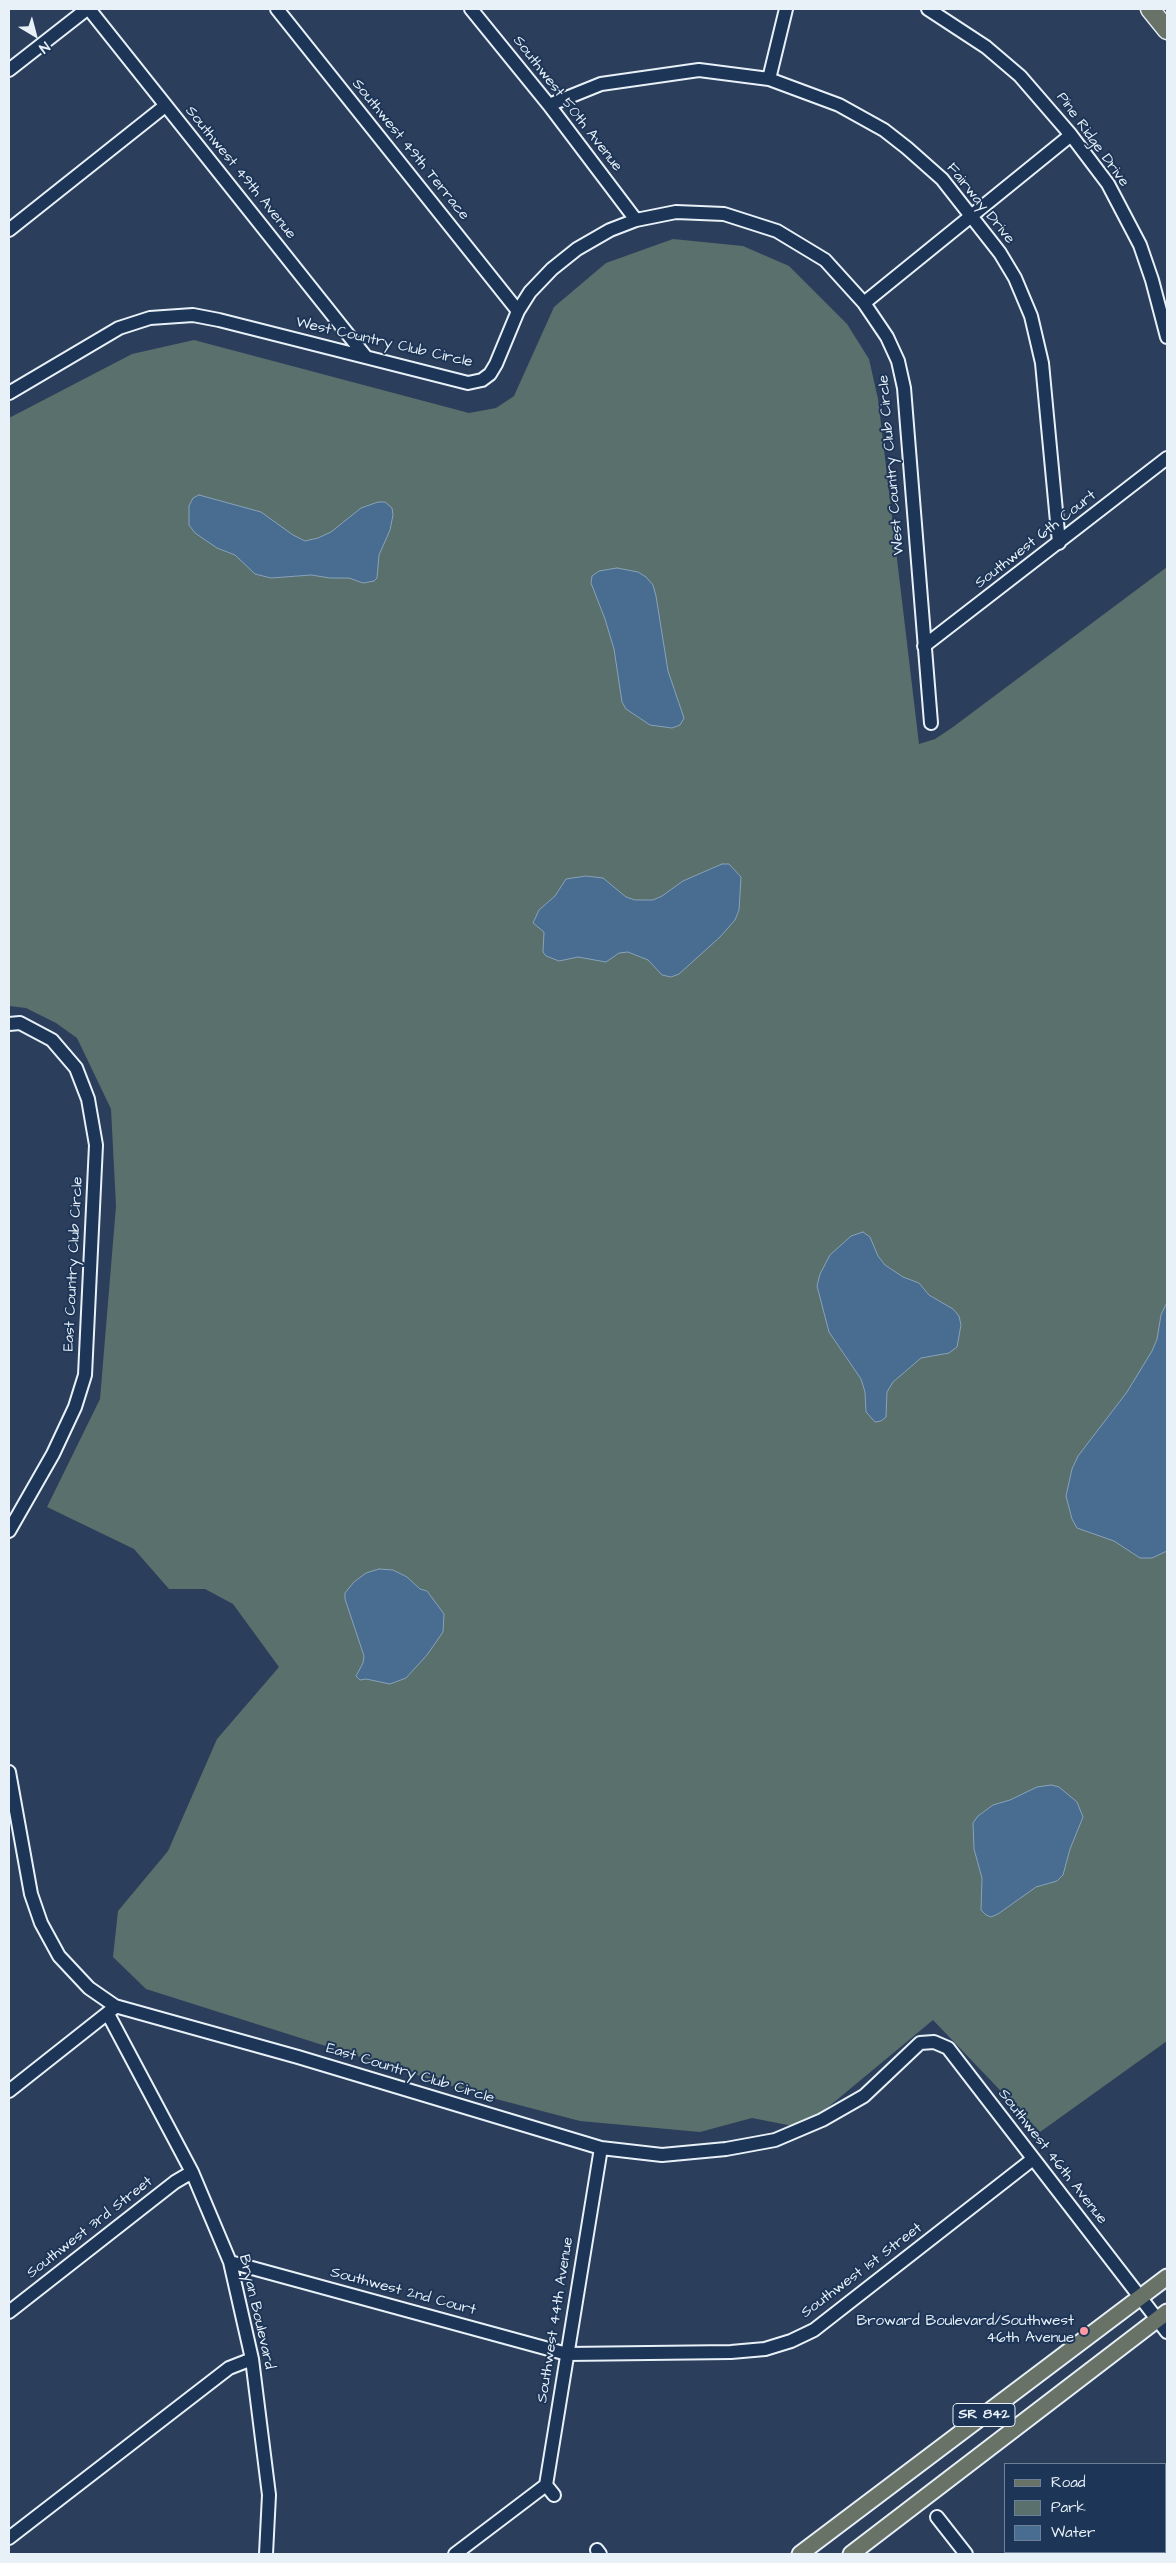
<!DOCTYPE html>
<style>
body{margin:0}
#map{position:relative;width:1176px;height:2563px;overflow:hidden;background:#2b3e5c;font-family:"Architects Daughter",sans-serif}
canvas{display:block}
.frame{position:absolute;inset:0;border:10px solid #e8f1f8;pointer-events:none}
.legend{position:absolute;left:1004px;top:2463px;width:162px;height:90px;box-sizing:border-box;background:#1d3557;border:1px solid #6e8097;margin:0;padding:6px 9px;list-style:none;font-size:15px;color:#e8f1f8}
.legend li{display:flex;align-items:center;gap:10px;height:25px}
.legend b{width:25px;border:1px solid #6e8097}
.north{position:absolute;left:10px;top:10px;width:50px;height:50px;-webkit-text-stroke:4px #1d3557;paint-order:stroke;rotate:143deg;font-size:14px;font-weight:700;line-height:20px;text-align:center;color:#e8f1f8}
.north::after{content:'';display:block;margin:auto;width:18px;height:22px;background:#e8f1f8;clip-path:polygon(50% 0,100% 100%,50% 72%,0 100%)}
</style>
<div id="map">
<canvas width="1176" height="2563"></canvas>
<div class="frame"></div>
<ul class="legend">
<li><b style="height:6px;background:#697266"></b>Road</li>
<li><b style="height:14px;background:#5a706c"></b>Park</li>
<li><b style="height:14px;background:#486d90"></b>Water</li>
</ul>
<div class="north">N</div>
</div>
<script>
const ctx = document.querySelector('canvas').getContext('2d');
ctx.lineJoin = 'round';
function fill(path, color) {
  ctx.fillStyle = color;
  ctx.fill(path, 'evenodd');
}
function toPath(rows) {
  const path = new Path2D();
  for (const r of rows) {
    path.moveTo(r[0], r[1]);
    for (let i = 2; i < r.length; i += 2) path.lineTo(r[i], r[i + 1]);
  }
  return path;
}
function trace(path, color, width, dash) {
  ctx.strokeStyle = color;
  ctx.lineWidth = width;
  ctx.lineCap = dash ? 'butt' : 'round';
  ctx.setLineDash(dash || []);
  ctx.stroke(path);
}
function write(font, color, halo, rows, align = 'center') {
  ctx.font = font + ' "Architects Daughter",sans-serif';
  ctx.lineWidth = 4;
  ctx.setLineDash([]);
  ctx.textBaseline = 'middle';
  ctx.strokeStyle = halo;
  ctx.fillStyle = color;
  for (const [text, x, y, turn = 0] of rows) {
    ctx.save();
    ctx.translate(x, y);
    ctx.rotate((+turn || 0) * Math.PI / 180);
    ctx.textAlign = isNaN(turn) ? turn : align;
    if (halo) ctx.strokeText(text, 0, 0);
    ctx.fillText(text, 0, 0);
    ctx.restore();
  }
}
fill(toPath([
 [673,239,743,246,789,266,847,324,869,359,878,399,919,744,935,739,953,727,1167,567,1167,2041,1040,2132,933,2020,803,2128,752,2118,700,2132,580,2121,477,2094,146,1989,113,1957,118,1911,168,1851,217,1739,279,1667,233,1604,205,1589,169,1589,134,1549,47,1507,100,1399,116,1206,111,1109,77,1038,56,1023,26,1008,9,1006,9,418,132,354,194,340,469,413,496,408,514,396,554,307,606,263]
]), '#5a706c');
const water = toPath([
 [199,495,261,512,293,535,305,541,318,538,331,532,361,508,378,502,385,502,392,508,393,515,390,530,379,555,377,578,374,581,363,583,349,578,330,578,311,575,271,578,255,574,235,555,217,548,195,533,189,525,189,506,193,498,199,495],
 [617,568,638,572,646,577,653,585,656,596,668,671,684,718,680,725,672,728,650,725,626,709,622,702,614,649,605,619,591,583,592,576,599,571,617,568],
 [722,864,729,864,741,877,739,910,735,920,720,937,679,974,671,977,662,975,648,960,628,952,619,953,606,962,578,957,559,961,546,956,543,952,544,932,533,923,539,910,555,896,566,879,586,876,603,878,626,897,635,900,653,900,662,896,683,881,722,864],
 [863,1232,870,1237,878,1256,885,1265,903,1277,919,1283,929,1295,953,1309,959,1316,961,1325,957,1347,949,1353,921,1358,893,1382,887,1392,886,1417,881,1421,875,1422,866,1412,865,1392,861,1379,829,1332,817,1286,820,1274,830,1255,851,1236,863,1232],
 [1167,1302,1167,1551,1152,1558,1140,1558,1114,1541,1077,1528,1072,1519,1066,1496,1072,1469,1078,1456,1127,1392,1152,1351,1157,1339,1161,1315,1167,1302],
 [379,1569,393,1570,407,1577,420,1589,427,1591,444,1614,443,1632,427,1655,406,1678,390,1684,366,1679,360,1680,356,1676,363,1663,364,1656,345,1599,345,1593,354,1582,366,1573,379,1569],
 [1051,1785,1059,1787,1077,1802,1083,1817,1070,1849,1063,1875,1057,1881,1036,1887,998,1914,991,1917,986,1915,981,1910,982,1878,974,1849,973,1823,978,1816,993,1805,1010,1800,1037,1787,1051,1785],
 [1167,2472,1167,2554,1143,2554,1140,2552,1165,2552,1165,2474,1167,2472]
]);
fill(water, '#486d90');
trace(water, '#88a2ba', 1);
const minor = toPath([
 [89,9,366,357],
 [277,9,518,311],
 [471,9,549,105,636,220],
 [928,9,986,47,1020,76,1071,135,1108,184,1140,245,1152,280,1167,337],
 [9,70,87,9],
 [769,79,786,9],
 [549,105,601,84,699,70,769,79,839,105,884,130,907,148,942,179,1000,253,1015,278,1031,316,1042,363,1059,543],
 [9,230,165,106],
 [864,303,1071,135],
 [9,393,119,328,150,318,193,315,219,320,468,383,482,380,490,374,496,364,518,311,530,292,552,269,577,249,610,230,636,220,676,212,724,214,777,231,825,260,864,303,887,337,898,361,904,388,931,723],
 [924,646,1167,458],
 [9,1024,20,1023,52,1040,76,1068,88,1099,96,1145,85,1375,75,1407,53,1454,9,1531],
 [9,1772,31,1894,41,1923,59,1956,89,1988,115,2006,298,2057,601,2148,662,2155,726,2149,775,2140,822,2120,864,2096,920,2043,934,2042,948,2048,1167,2332],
 [108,2014,192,2172,230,2262,252,2359,269,2495,266,2554],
 [9,2091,114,2008],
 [230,2262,567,2354,731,2352,765,2349,791,2341,814,2330,1033,2159],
 [9,2312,175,2182,192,2172],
 [554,2495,546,2485,601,2148],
 [937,2517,966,2554],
 [9,2538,229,2368,252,2359],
 [597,2550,600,2554],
 [455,2554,546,2485]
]);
const major = toPath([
 [800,2554,1167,2277],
 [851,2554,1167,2312]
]);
const highway = toPath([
 [1150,9,1167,30]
]);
trace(minor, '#e8f1f8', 16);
trace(major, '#e8f1f8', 19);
trace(highway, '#e8f1f8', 21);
trace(minor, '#1d3557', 12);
trace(major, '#697266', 15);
trace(highway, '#697266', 18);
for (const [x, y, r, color] of [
 [1084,2331,5,"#ff9aa2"]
]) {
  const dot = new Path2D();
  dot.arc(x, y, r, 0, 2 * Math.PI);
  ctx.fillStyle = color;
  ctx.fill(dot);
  trace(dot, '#1d3557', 2);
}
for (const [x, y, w] of [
 [984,2415,62]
]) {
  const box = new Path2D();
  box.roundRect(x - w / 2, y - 11.5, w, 23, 4);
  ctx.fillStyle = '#1d3557';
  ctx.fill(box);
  trace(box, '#e8f1f8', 1);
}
write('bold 14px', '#e8f1f8', null, [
 ["SR 842",984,2415]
]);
write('15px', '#e8f1f8', '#1d3557', [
 ["Southwest 50th Avenue",567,104,52],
 ["Pine Ridge Drive",1092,140,54],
 ["Southwest 49th Terrace",410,150,51],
 ["Southwest 49th Avenue",240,173,51],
 ["Fairway Drive",980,204,51],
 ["West Country Club Circle",384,343,13],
 ["West Country Club Circle",892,465,-95],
 ["Southwest 6th Court",1036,540,-38],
 ["East Country Club Circle",74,1264,-87],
 ["East Country Club Circle",410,2074,17],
 ["Southwest 46th Avenue",1052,2157,52],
 ["Southwest 3rd Street",90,2228,-38],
 ["Southwest 1st Street",862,2271,-37],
 ["Southwest 2nd Court",403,2292,15],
 ["Bryan Boulevard",256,2312,77],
 ["Southwest 44th Avenue",556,2320,-81]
]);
write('15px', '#e8f1f8', '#1d3557', [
 ["Broward Boulevard/Southwest",1074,2322],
 ["46th Avenue",1074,2339]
], 'right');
</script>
